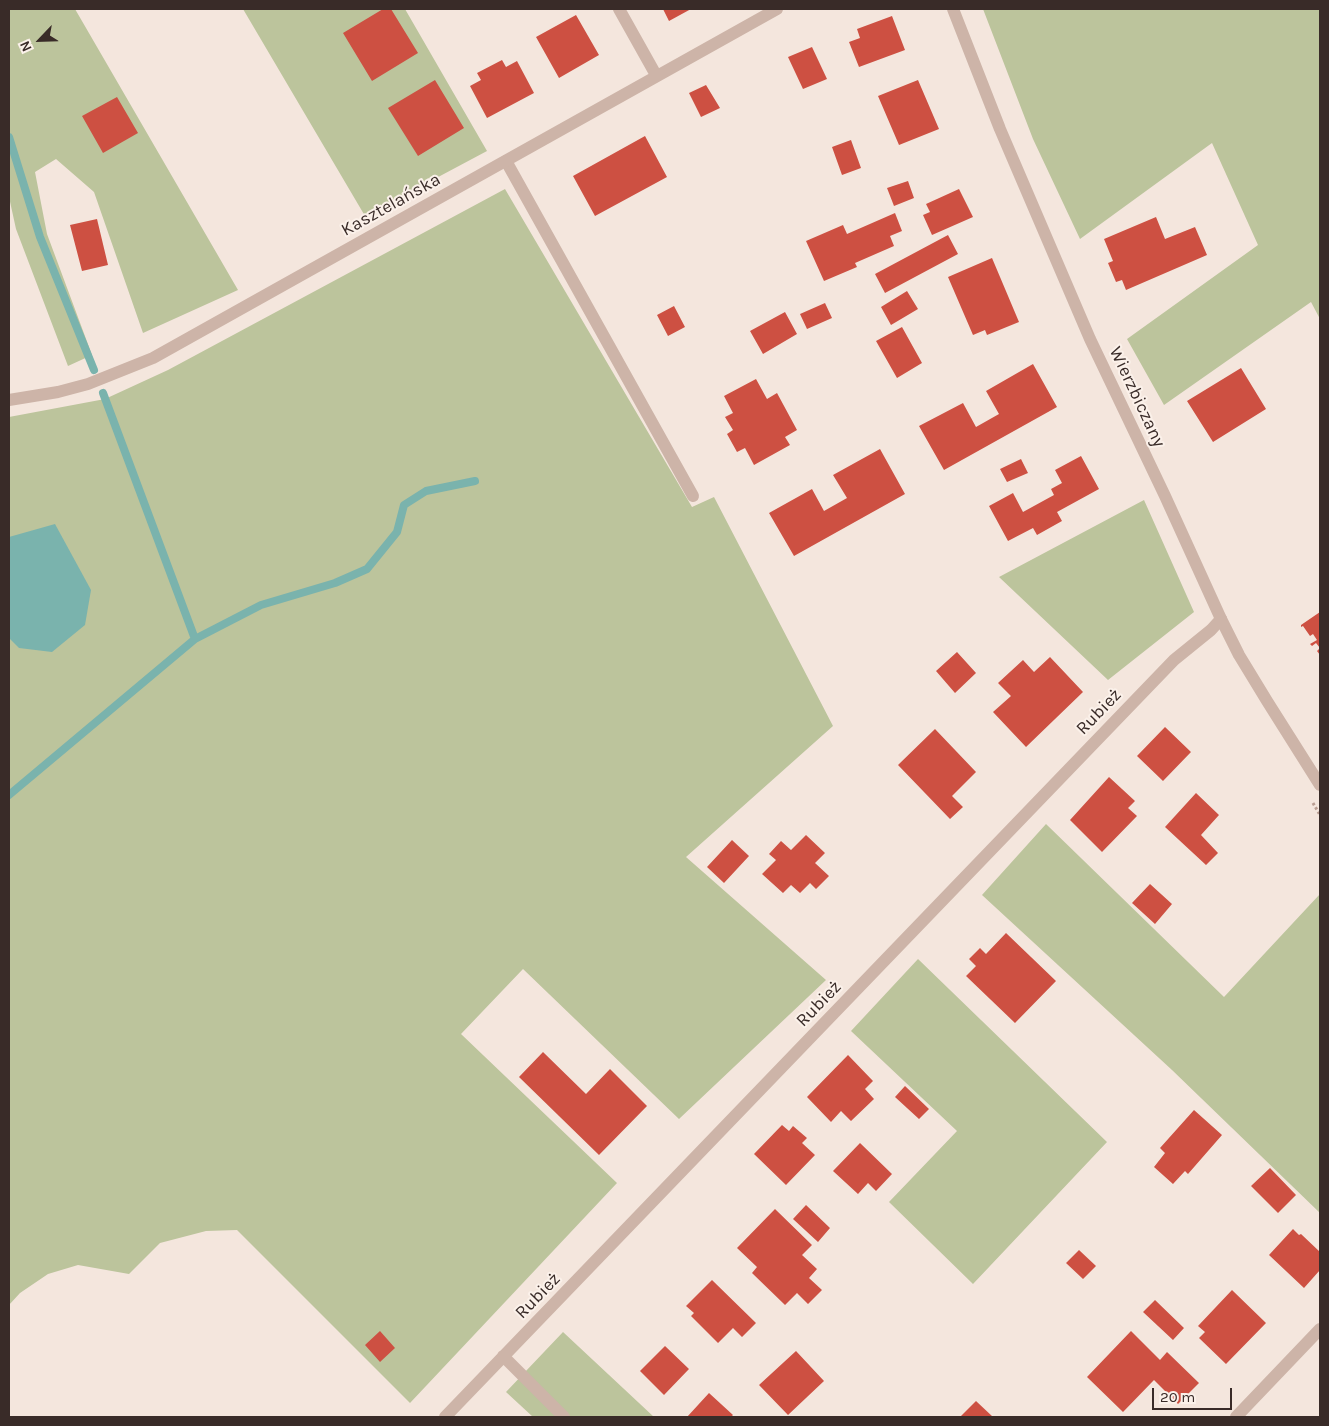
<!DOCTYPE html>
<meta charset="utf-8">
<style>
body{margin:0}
#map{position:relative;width:1329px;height:1426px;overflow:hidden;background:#f4e6dd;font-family:Karla,sans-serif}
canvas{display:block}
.frame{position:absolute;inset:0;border:10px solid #392b28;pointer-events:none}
.north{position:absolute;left:15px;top:15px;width:50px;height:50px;-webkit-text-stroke:4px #fbf1ea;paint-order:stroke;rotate:246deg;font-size:14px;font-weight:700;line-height:20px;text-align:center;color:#392b28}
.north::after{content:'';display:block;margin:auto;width:18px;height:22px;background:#392b28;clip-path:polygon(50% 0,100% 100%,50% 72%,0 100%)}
.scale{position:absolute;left:1152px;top:1388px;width:80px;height:22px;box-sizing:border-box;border:2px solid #392b28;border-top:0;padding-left:6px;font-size:15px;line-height:18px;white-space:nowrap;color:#392b28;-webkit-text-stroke:4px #fbf1ea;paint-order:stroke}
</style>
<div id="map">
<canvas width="1329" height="1426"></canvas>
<div class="frame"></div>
<div class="north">N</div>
<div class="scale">20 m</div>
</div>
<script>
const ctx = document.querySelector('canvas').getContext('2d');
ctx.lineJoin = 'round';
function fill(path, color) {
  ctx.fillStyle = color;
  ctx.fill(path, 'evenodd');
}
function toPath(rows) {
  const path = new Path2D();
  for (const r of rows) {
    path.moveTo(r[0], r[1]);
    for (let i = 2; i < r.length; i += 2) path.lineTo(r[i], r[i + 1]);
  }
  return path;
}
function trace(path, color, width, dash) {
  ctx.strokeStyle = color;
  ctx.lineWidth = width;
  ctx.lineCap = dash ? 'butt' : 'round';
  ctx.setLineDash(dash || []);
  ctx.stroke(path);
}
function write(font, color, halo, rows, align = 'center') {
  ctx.font = font + ' Karla,sans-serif';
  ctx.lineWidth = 4;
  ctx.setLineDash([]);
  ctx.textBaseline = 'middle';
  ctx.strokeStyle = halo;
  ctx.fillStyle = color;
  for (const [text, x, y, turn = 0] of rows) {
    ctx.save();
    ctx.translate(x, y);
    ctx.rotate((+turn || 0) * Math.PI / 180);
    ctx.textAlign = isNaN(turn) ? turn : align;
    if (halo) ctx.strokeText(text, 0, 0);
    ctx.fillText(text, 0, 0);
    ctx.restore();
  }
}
fill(toPath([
 [9,9,75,9,238,290,143,333,94,192,56,159,35,172,47,234,92,355,68,366,16,229,9,197],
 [243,9,405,9,487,151,365,216],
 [983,9,1320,9,1320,319,1311,302,1164,405,1127,339,1258,245,1212,143,1080,239,1033,139],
 [505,189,692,507,714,497,833,726,686,857,826,980,679,1119,523,969,461,1034,617,1183,410,1403,237,1230,206,1231,160,1243,129,1274,78,1265,48,1274,20,1293,9,1305,9,417,105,399,168,370],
 [1144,500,1194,612,1108,680,999,577],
 [1046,824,1224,997,1320,894,1320,1213,1172,1070,982,895],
 [918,959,1107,1142,973,1284,889,1202,957,1131,851,1031],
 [563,1332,654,1417,533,1417,506,1392]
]), '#bcc49c');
fill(toPath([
 [55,524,91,590,85,625,52,652,19,648,9,638,9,537]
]), '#7ab3ad');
trace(toPath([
 [9,137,40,237,94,370],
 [103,393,195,639],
 [9,795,195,639,261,605,335,583,367,569,397,532,404,505,426,491,475,481]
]), '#7ab3ad', 8);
fill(toPath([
 [383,9,391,9,418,53,372,81,343,33],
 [663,9,691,9,669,21],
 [576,15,599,55,559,78,536,37],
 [892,16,905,50,859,67,849,42,860,38,857,29],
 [812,47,827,79,803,89,788,57],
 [502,60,506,67,517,61,534,93,487,118,470,86,481,80,477,73],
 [435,80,464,128,418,156,388,108],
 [918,80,939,129,899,145,878,96],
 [706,85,720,108,701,117,689,93],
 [117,97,138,133,103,153,82,116],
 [645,136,667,177,595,216,573,176],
 [851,140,861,168,842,175,832,147],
 [908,181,914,198,894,206,887,188],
 [959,189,973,217,932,235,923,215,930,212,926,204],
 [895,213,902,231,890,236,894,246,855,263,857,267,824,281,806,241,843,225,847,234],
 [1156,217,1165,239,1195,227,1207,255,1126,290,1122,280,1116,282,1108,263,1113,261,1104,239],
 [97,219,108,265,82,271,70,225],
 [948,235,958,254,885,293,875,274],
 [992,258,1019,322,987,335,985,330,973,335,948,277],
 [907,291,918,309,891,325,881,307],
 [825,303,832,318,807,329,800,314],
 [674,306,685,327,668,336,657,315],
 [785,312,797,334,763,354,750,331],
 [902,327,922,363,897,378,876,341],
 [1033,364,1057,407,944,470,919,426,963,403,976,427,999,414,986,391],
 [1241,368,1266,409,1213,442,1187,401],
 [756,379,767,399,777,393,797,430,785,437,790,445,754,465,745,448,737,452,727,434,733,430,725,417,733,413,724,396],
 [880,449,905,494,794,556,769,513,812,489,824,511,847,498,833,475],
 [1081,456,1099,489,1057,512,1062,521,1037,535,1033,528,1008,541,989,506,1013,493,1023,512,1054,495,1051,489,1062,483,1055,470],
 [1021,459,1028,473,1007,482,1000,469],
 [1320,612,1320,655,1317,651,1320,648,1316,643,1312,646,1310,644,1317,640,1313,634,1310,636,1303,626,1301,627,1301,625],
 [957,652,976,673,955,693,936,671],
 [1050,657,1083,692,1026,747,993,712,1011,696,998,683,1023,660,1034,672],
 [1165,727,1191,752,1163,781,1137,756],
 [935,729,976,772,952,796,963,807,950,819,898,765],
 [1109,777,1135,801,1128,808,1137,816,1102,852,1070,820],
 [1196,793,1219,815,1201,835,1218,853,1206,865,1165,827],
 [806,835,825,853,815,863,829,876,816,889,810,883,800,893,791,885,783,893,762,874,776,860,769,854,781,841,791,850],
 [732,840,749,856,724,883,707,867],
 [1150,884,1172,904,1155,924,1132,903],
 [1006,933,1056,981,1015,1023,966,976,976,966,969,959,980,948,986,954],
 [543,1052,586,1094,610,1069,647,1106,599,1155,519,1077],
 [848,1055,873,1081,865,1089,874,1099,851,1121,841,1111,831,1122,807,1097],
 [905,1086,929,1109,919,1119,895,1097],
 [1194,1110,1222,1135,1188,1174,1185,1171,1173,1184,1154,1167,1165,1153,1160,1148],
 [782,1125,789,1131,793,1126,807,1138,802,1143,815,1155,786,1185,754,1154],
 [860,1143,892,1174,876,1191,868,1183,858,1194,833,1171],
 [1270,1168,1296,1195,1278,1213,1251,1186],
 [806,1205,830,1228,818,1242,793,1219],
 [775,1209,812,1245,802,1255,817,1269,809,1278,822,1290,808,1304,797,1293,785,1305,752,1273,757,1267,737,1248],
 [1293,1229,1299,1235,1301,1234,1320,1252,1320,1270,1304,1288,1269,1255],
 [1079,1250,1096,1266,1083,1279,1066,1263],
 [712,1280,756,1323,742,1337,733,1328,718,1343,691,1316,694,1313,686,1306],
 [1232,1290,1266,1323,1226,1364,1199,1338,1205,1332,1198,1326],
 [1155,1300,1184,1328,1173,1340,1143,1312],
 [380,1331,395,1348,380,1362,365,1345],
 [1131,1331,1160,1360,1167,1352,1199,1383,1178,1404,1154,1380,1123,1412,1087,1377],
 [665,1346,689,1369,664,1395,640,1371],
 [796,1351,824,1381,788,1415,759,1385],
 [709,1393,733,1415,731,1417,687,1417],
 [976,1401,993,1417,960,1417]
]), '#cd5042');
trace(toPath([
 [1313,803,1320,815]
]), '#b99d92', 3, [2.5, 2.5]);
trace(toPath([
 [506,161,693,496]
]), '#cdb4a8', 12);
trace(toPath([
 [619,9,656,75],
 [9,400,58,392,88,384,153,358,777,9],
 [503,1356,564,1417],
 [445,1417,1174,660,1211,630,1221,619],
 [1236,1417,1320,1329]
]), '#cdb4a8', 12);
trace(toPath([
 [953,9,1000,129,1090,339,1165,496,1221,619,1239,655,1267,701,1320,785]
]), '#cdb4a8', 12);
write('18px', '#392b28', '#fbf1ea', [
 ["Kasztelańska",391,205,-29],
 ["Wierzbiczany",1137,397,65],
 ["Rubież",1099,712,-46],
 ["Rubież",819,1004,-46],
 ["Rubież",538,1296,-46]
]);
</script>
